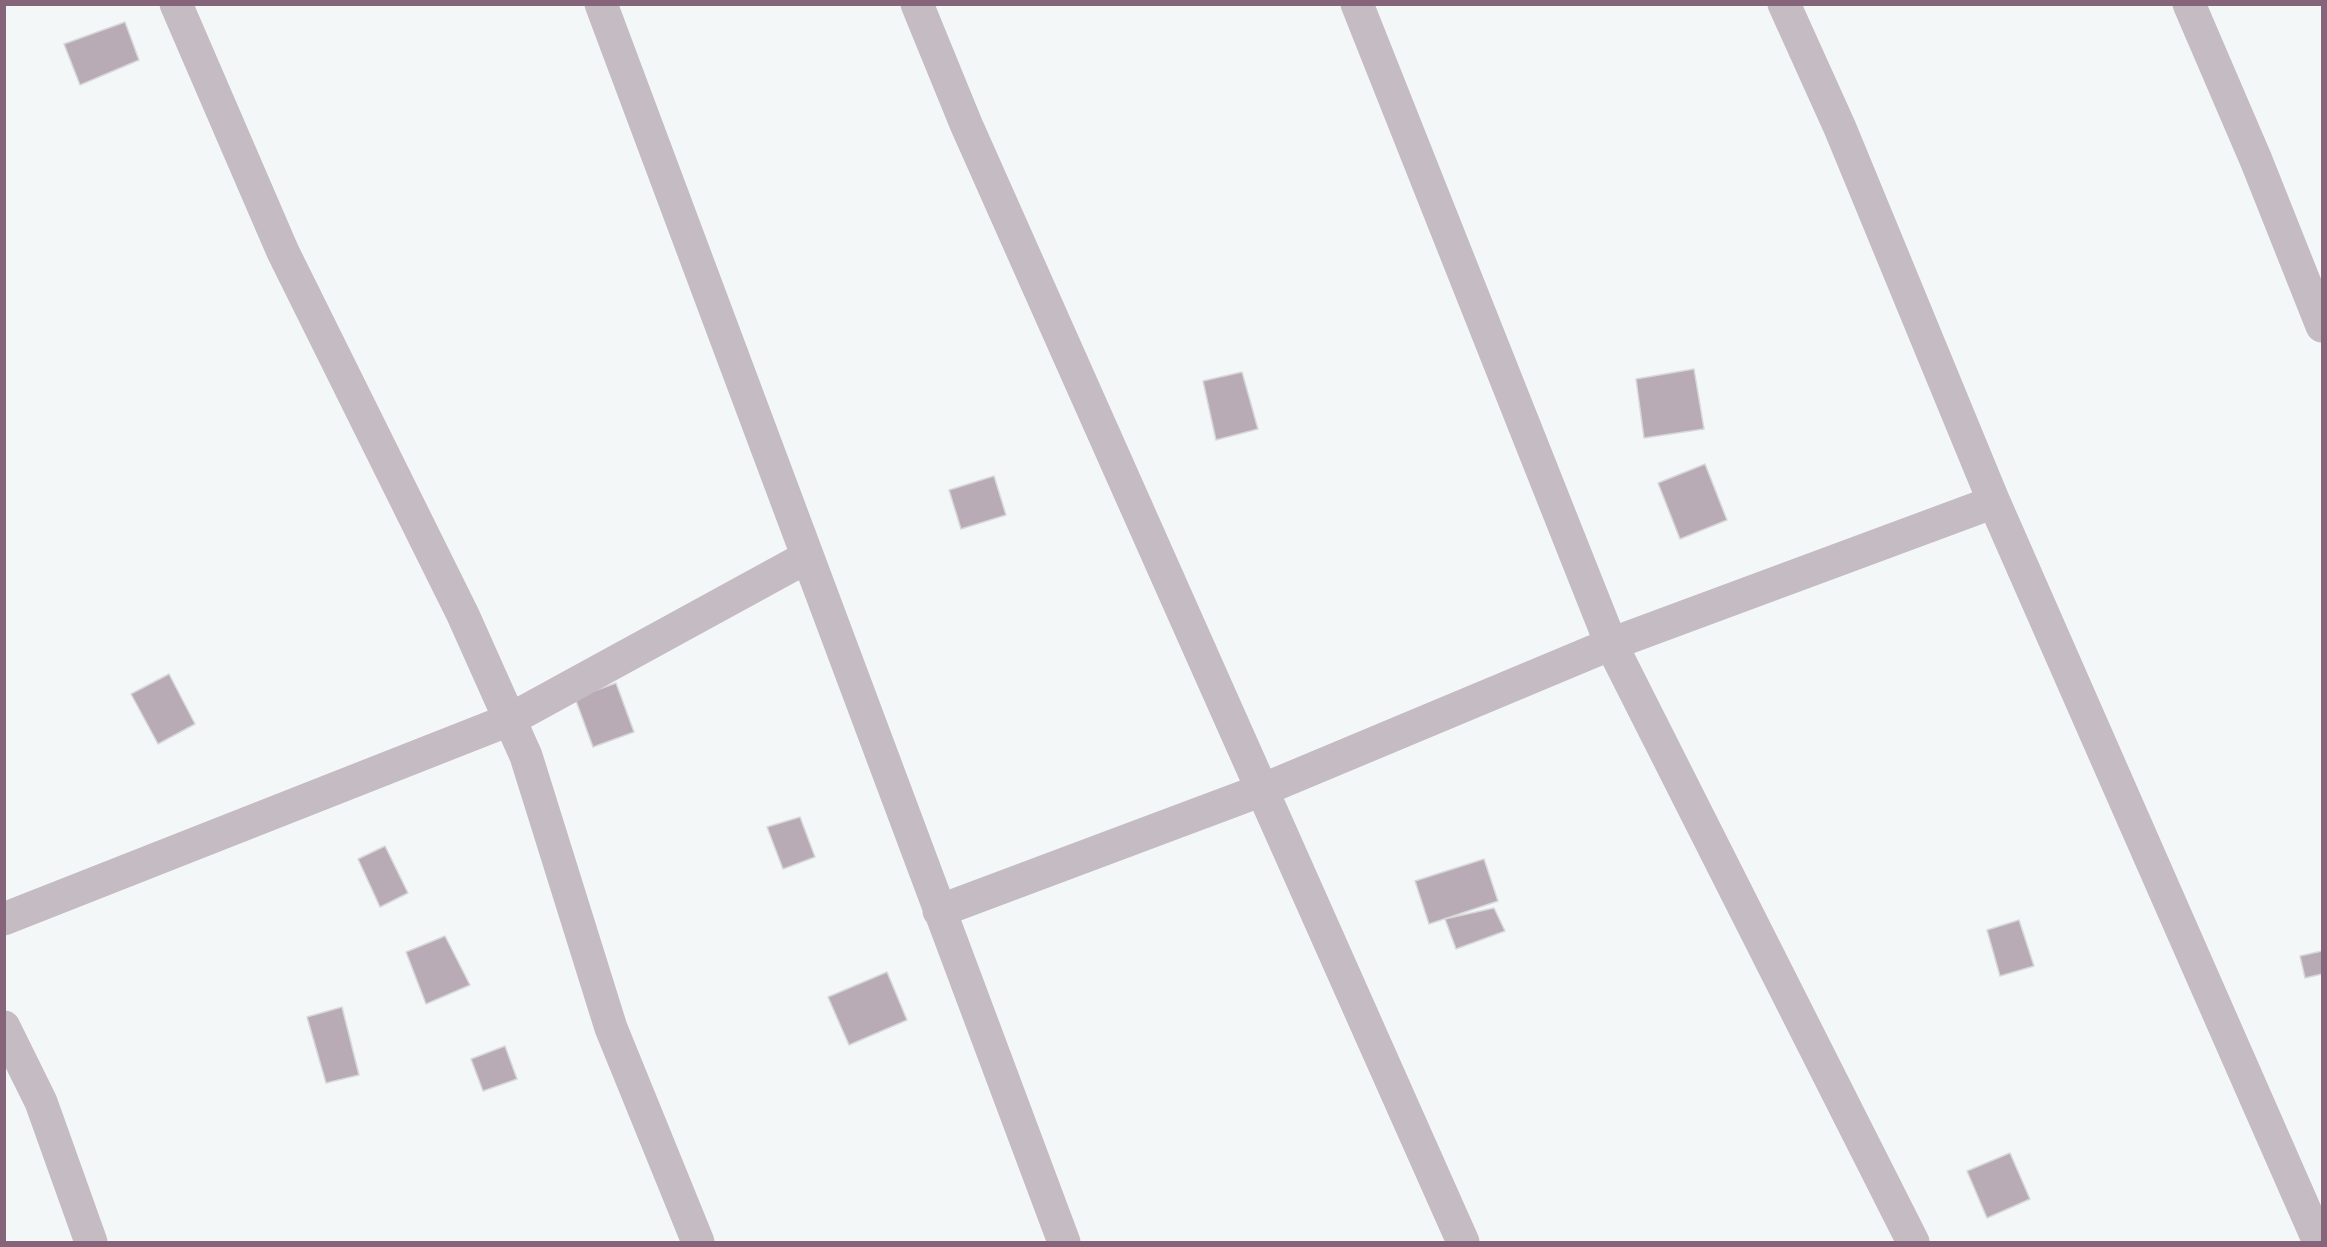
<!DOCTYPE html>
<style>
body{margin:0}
#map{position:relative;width:2327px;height:1247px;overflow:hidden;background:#f4f7f7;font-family:"Fira Sans Condensed",sans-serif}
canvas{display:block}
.frame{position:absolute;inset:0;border:6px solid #86657b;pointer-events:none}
</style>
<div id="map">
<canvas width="2327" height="1247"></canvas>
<div class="frame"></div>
</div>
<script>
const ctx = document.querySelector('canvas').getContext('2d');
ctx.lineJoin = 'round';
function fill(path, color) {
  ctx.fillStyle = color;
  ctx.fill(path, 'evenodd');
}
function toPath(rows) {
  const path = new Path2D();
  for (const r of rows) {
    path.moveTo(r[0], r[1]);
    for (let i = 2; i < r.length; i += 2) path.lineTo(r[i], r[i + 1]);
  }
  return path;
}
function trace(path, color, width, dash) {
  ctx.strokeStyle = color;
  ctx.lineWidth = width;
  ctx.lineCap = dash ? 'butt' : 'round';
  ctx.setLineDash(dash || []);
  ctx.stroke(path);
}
const building = toPath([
 [125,22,139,60,80,85,64,44,125,22],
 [1694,369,1704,429,1644,438,1636,379,1694,369],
 [1242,372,1258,429,1216,440,1203,381,1242,372],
 [1705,464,1727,520,1680,539,1658,483,1705,464],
 [994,476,1006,515,961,529,949,490,994,476],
 [169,674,195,724,158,744,131,694,169,674],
 [616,683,634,732,593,747,575,698,616,683],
 [800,817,815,857,783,869,767,827,800,817],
 [385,846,408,893,380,907,358,859,385,846],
 [1484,859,1498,901,1429,924,1415,881,1484,859],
 [1494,908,1505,931,1456,949,1445,919,1494,908],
 [2019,920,2034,966,2000,976,1987,930,2019,920],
 [445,936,470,985,426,1004,406,952,445,936],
 [2322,951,2322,974,2305,978,2300,956,2322,951],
 [887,972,907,1020,849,1045,828,997,887,972],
 [342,1007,359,1075,326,1083,307,1017,342,1007],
 [505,1046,517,1079,483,1091,471,1059,505,1046],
 [2010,1153,2030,1199,1987,1218,1967,1171,2010,1153]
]);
fill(building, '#b9abb6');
trace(building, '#d6d9d8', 1.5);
trace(toPath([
 [176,4,283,252,463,615,526,756,611,1028,698,1242],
 [601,4,1064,1242],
 [917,4,966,124,1463,1242],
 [1357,4,1611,644,1913,1242],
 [1784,4,1840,128,1994,502,2319,1242],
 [2189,4,2256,160,2322,326],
 [939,911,1262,790,1611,644,1994,502],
 [4,919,509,720,807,557],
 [4,1027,41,1102,91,1242]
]), '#c5bbc2', 33);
</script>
